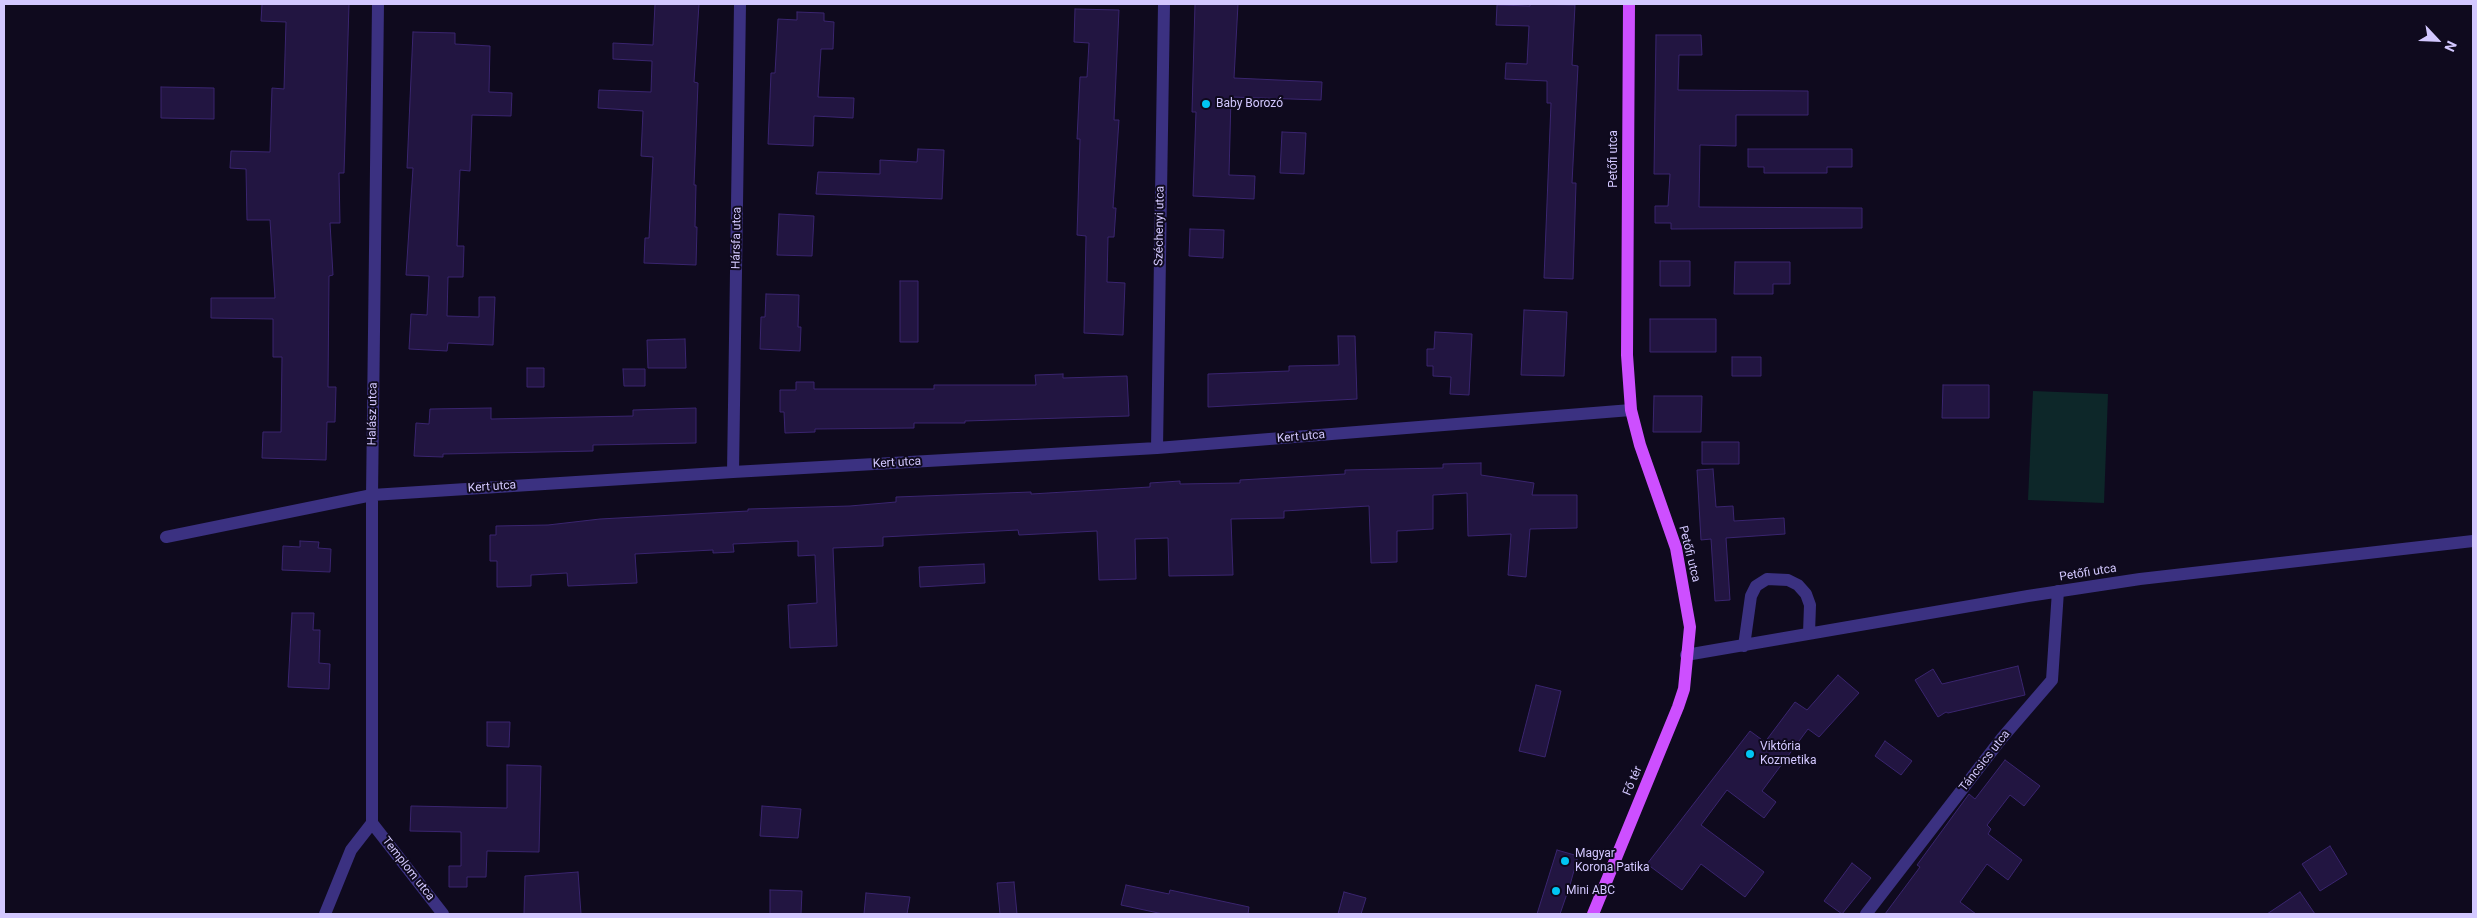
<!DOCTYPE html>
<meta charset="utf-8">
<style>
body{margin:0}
#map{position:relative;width:2477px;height:918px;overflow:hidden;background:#0f0a1e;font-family:Roboto,sans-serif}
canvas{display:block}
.frame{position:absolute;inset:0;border:5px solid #d3c8ff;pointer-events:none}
.north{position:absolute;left:2412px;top:15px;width:50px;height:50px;-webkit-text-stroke:4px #0f0a1e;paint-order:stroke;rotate:115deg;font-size:14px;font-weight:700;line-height:20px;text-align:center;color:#d3c8ff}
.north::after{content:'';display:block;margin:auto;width:18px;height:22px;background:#d3c8ff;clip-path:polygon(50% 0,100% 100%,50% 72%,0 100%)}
</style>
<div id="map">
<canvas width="2477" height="918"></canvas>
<div class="frame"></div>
<div class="north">N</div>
</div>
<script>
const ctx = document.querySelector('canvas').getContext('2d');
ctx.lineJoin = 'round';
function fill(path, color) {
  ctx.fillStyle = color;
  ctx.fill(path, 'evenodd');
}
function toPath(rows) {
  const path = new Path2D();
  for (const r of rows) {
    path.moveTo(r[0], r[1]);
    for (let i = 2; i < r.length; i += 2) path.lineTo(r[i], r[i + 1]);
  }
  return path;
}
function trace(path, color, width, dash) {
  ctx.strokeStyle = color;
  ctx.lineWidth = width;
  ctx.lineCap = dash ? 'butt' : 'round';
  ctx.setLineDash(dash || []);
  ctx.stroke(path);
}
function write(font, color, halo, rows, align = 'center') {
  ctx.font = font + ' Roboto,sans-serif';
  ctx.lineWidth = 4;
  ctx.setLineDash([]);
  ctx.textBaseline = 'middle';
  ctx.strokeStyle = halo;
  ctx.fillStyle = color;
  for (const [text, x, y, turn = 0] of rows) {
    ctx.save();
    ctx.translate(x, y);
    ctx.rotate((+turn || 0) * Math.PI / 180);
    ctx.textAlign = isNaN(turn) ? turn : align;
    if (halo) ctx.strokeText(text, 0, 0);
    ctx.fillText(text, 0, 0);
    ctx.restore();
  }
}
fill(toPath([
 [2033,391,2108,394,2104,503,2028,500]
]), '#0d2729');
const building = toPath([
 [262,4,349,4,344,173,339,173,340,223,330,223,333,275,329,276,328,387,336,387,335,422,327,422,326,460,262,458,263,432,281,432,282,357,273,357,273,319,211,318,211,298,275,298,270,220,247,220,246,169,230,168,231,151,270,152,272,88,284,89,286,22,261,21,262,4],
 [655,4,699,4,694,82,698,83,694,185,696,185,695,227,697,227,696,265,644,263,645,238,649,238,653,157,641,156,643,111,598,108,599,90,651,92,652,61,613,59,613,43,653,45,655,4],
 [1195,4,1238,4,1234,78,1322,82,1321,100,1231,97,1229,175,1255,176,1254,199,1193,196,1196,112,1192,112,1195,4],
 [1530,4,1575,5,1572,65,1578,66,1572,183,1576,183,1573,279,1544,278,1551,103,1547,103,1547,81,1505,79,1506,63,1527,64,1529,26,1496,25,1497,5,1530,6,1530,4],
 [1075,9,1119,10,1114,120,1119,120,1113,208,1116,208,1114,237,1108,237,1107,282,1125,283,1123,335,1084,333,1086,236,1077,235,1080,139,1077,139,1080,77,1087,77,1089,43,1074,42,1075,9],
 [797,12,824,13,824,21,834,22,833,49,821,49,818,97,854,98,853,118,814,116,813,146,768,144,771,73,775,73,778,19,797,20,797,12],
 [413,32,455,33,455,44,490,46,489,92,512,93,511,116,472,115,470,171,460,170,457,246,464,246,463,277,448,277,447,316,479,317,479,297,495,297,493,345,448,343,447,351,409,349,411,314,427,315,429,276,406,275,413,168,407,168,413,32],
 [1656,35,1701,35,1702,55,1679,55,1678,90,1808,91,1808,115,1736,115,1736,146,1700,145,1699,207,1862,208,1862,228,1671,229,1671,223,1655,223,1655,206,1668,206,1670,174,1654,174,1656,35],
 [161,87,214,88,214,119,161,118,161,87],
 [1282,132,1306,133,1304,174,1280,173,1282,132],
 [918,149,944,150,942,199,816,194,818,172,880,174,880,160,917,162,918,149],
 [1748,149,1852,149,1852,167,1827,167,1827,173,1764,173,1764,167,1748,167,1748,149],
 [779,214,814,216,812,256,777,255,779,214],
 [1190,229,1224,230,1223,258,1189,256,1190,229],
 [1660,261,1690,261,1690,286,1660,286,1660,261],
 [1735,262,1790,262,1790,284,1773,284,1773,294,1734,294,1735,262],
 [900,281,918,281,918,342,900,342,900,281],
 [766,294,799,295,798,327,801,327,800,351,760,349,761,317,765,317,766,294],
 [1524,310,1567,312,1564,376,1521,375,1524,310],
 [1650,319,1716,319,1716,352,1650,352,1650,319],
 [1435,332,1472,334,1469,395,1450,394,1451,377,1433,376,1433,366,1427,366,1427,349,1434,349,1435,332],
 [1338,336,1355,336,1357,399,1208,407,1208,374,1289,371,1289,366,1339,365,1338,336],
 [685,339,686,368,648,368,647,340,685,339],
 [1732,357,1761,357,1761,376,1732,376,1732,357],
 [527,368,544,368,544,387,527,387,527,368],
 [623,369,645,369,645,386,624,386,623,369],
 [1063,374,1063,378,1127,376,1129,416,965,421,965,423,914,423,914,428,815,429,815,432,785,433,784,412,780,412,780,390,796,390,796,382,814,382,814,389,934,389,934,385,1036,385,1035,375,1063,374],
 [1943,385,1989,385,1989,418,1942,418,1943,385],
 [1654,396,1702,396,1701,432,1653,432,1654,396],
 [491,408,491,419,633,416,633,410,696,408,696,443,593,445,593,451,443,454,443,457,414,456,416,423,429,424,430,409,491,408],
 [1702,442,1739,442,1739,464,1702,464,1702,442],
 [1481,463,1481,475,1534,483,1532,495,1577,495,1577,528,1530,529,1526,577,1508,575,1511,534,1468,536,1467,493,1433,495,1433,529,1397,531,1397,562,1371,563,1369,506,1284,511,1284,518,1231,519,1233,575,1169,576,1168,538,1135,539,1136,579,1099,580,1097,531,1019,535,1018,530,883,537,883,546,833,548,837,646,790,648,788,605,817,603,815,555,798,556,798,541,733,544,734,552,713,553,713,550,635,554,637,583,568,586,567,573,531,575,531,586,497,587,497,561,490,561,490,535,496,535,496,526,548,525,600,519,748,511,748,509,850,506,896,502,896,497,1031,492,1031,494,1150,487,1150,483,1180,481,1180,484,1240,483,1240,480,1345,474,1345,470,1443,468,1443,464,1481,463],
 [1713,469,1716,507,1733,506,1734,521,1784,518,1785,534,1726,538,1730,600,1715,601,1711,539,1701,540,1697,470,1713,469],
 [300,541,319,542,318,548,331,549,330,572,282,570,283,546,300,547,300,541],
 [984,564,985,583,920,587,919,567,984,564],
 [292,613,314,613,313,630,320,630,319,663,330,664,329,689,288,687,292,613],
 [2018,666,2025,695,1948,713,1946,712,1938,717,1915,680,1933,669,1942,684,2018,666],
 [1838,675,1859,693,1819,737,1808,729,1762,791,1776,802,1764,818,1727,790,1701,825,1764,872,1745,897,1701,864,1682,890,1647,864,1750,731,1765,742,1795,702,1807,710,1838,675],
 [1536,685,1561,691,1545,757,1519,751,1536,685],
 [487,722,510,722,509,747,487,746,487,722],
 [1885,741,1912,761,1901,775,1875,756,1885,741],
 [2005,760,2040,786,2024,806,2010,795,1987,825,1991,829,1988,834,2022,860,2008,880,1987,864,1960,902,1976,914,1885,914,1920,867,1917,865,1969,794,1975,799,2005,760],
 [507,765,541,766,539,852,487,851,486,877,467,877,467,887,449,887,449,866,461,866,461,832,410,831,411,806,507,808,507,765],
 [762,806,801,809,798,838,760,836,762,806],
 [2330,846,2347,874,2320,891,2302,864,2330,846],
 [1557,850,1578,856,1570,885,1560,914,1537,914,1557,850],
 [1852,863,1871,878,1842,914,1824,901,1852,863],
 [578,872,581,914,524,914,525,876,578,872],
 [1014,882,1017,914,1000,914,997,883,1014,882],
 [1126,885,1169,894,1170,890,1249,907,1248,914,1163,914,1121,905,1126,885],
 [770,890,802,891,801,914,770,914,770,890],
 [1344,892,1366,898,1361,914,1338,914,1344,892],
 [2300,892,2315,914,2267,914,2300,892],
 [866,893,910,897,907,914,864,914,866,893]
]);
fill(building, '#221541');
trace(building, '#3a256f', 1);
trace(toPath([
 [1157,448,1164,4],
 [733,472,740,4],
 [166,537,372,495,733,472,1157,448,1631,410],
 [1744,646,1751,596,1756,586,1767,579,1788,580,1798,585,1806,594,1810,605,1809,633],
 [1686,655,2028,596,2140,579,2473,541],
 [372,823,372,495,378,4],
 [372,823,443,914],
 [325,914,351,850,372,823],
 [1866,914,2002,738,2052,680,2058,591]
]), '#3b3181', 12);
trace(toPath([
 [1593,914,1678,707,1684,689,1690,627,1676,548,1640,445,1631,410,1627,355,1629,4]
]), '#cd4fff', 12);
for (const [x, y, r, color] of [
 [1206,104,5,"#00c5f3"],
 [1750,754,5,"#00c5f3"],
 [1565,861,5,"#00c5f3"],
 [1556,891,5,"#00c5f3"]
]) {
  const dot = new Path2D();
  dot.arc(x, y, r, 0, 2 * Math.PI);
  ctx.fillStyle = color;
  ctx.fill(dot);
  trace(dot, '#0f0a1e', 2);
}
write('12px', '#d3c8ff', '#0f0a1e', [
 ["Baby Borozó",1216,104],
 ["Viktória",1760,747],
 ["Kozmetika",1760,761],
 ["Magyar",1575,854],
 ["Korona Patika",1575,868],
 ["Mini ABC",1566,891]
], 'left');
write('12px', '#d3c8ff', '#0f0a1e', [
 ["Petőfi utca",1614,159,-90],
 ["Széchenyi utca",1160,226,-89],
 ["Hársfa utca",737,238,-89],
 ["Halász utca",373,414,-89],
 ["Kert utca",1301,437,-5],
 ["Kert utca",897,463,-3],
 ["Kert utca",492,487,-4],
 ["Petőfi utca",1689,554,76],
 ["Petőfi utca",2088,573,-9],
 ["Táncsics utca",1985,761,-52],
 ["Fő tér",1633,781,-67],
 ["Templom utca",408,869,52]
]);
</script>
